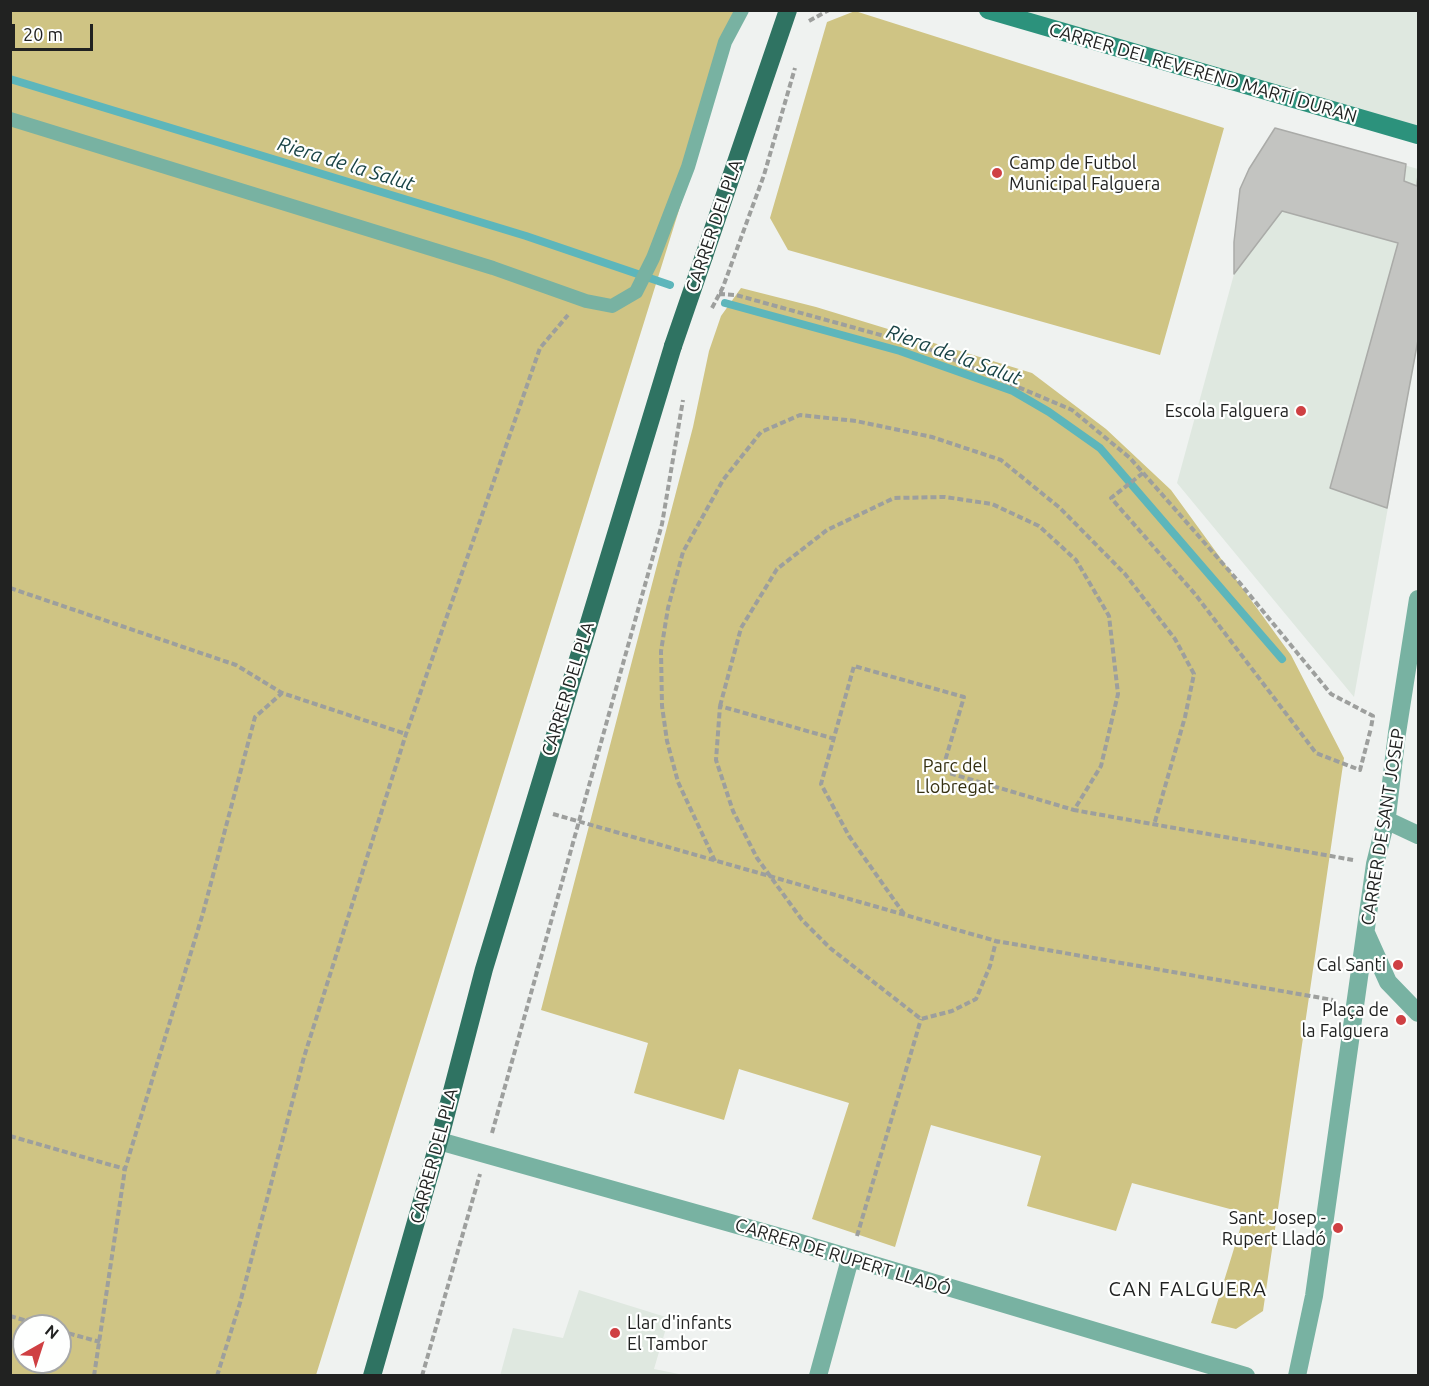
<!DOCTYPE html>
<meta charset="utf-8">
<style>
body{margin:0}
#map{position:relative;width:1429px;height:1386px;overflow:hidden;background:#eff2f0;font-family:Ubuntu,sans-serif}
canvas{display:block}
.frame{position:absolute;inset:0;border:12px solid #212221;pointer-events:none}
.north{position:absolute;left:12px;top:1314px;width:60px;height:60px;box-sizing:border-box;background:#fefffe;border:2px solid #a6a7a6;border-radius:50%;rotate:39deg;font-size:16px;font-weight:700;line-height:24px;text-align:center;color:#212221}
.north::after{content:'';display:block;margin:auto;width:21px;height:27px;background:#cf4043;clip-path:polygon(50% 0,100% 100%,50% 72%,0 100%)}
.scale{position:absolute;left:12px;top:24px;width:81px;height:27px;box-sizing:border-box;border:3px solid #212221;border-top:0;padding-left:8px;font-size:18px;line-height:21px;white-space:nowrap;color:#212221;-webkit-text-stroke:4px #fefffe;paint-order:stroke}
</style>
<div id="map">
<canvas width="1429" height="1386"></canvas>
<div class="frame"></div>
<div class="north">N</div>
<div class="scale">20 m</div>
</div>
<script>
const ctx = document.querySelector('canvas').getContext('2d');
ctx.lineJoin = 'round';
function fill(path, color) {
  ctx.fillStyle = color;
  ctx.fill(path, 'evenodd');
}
function toPath(rows) {
  const path = new Path2D();
  for (const r of rows) {
    path.moveTo(r[0], r[1]);
    for (let i = 2; i < r.length; i += 2) path.lineTo(r[i], r[i + 1]);
  }
  return path;
}
function trace(path, color, width, dash) {
  ctx.strokeStyle = color;
  ctx.lineWidth = width;
  ctx.lineCap = dash ? 'butt' : 'round';
  ctx.setLineDash(dash || []);
  ctx.stroke(path);
}
function write(font, color, halo, rows, align = 'center') {
  ctx.font = font + ' Ubuntu,sans-serif';
  ctx.lineWidth = 4.5;
  ctx.setLineDash([]);
  ctx.textBaseline = 'middle';
  ctx.strokeStyle = halo;
  ctx.fillStyle = color;
  for (const [text, x, y, turn = 0] of rows) {
    ctx.save();
    ctx.translate(x, y);
    ctx.rotate((+turn || 0) * Math.PI / 180);
    ctx.textAlign = isNaN(turn) ? turn : align;
    if (halo) ctx.strokeText(text, 0, 0);
    ctx.fillText(text, 0, 0);
    ctx.restore();
  }
}
fill(toPath([
 [974,11,1418,11,1418,136],
 [1275,128,1418,169,1418,340,1354,697,1177,483,1234,274,1234,242,1240,189,1249,169],
 [579,1290,669,1318,654,1369,684,1375,500,1376,513,1328,563,1338]
]), '#dfe8e0');
fill(toPath([
 [10,11,741,11,316,1375,11,1375],
 [24,1326,60,1326,60,1362,24,1362],
 [855,11,1224,128,1160,355,788,250,770,218,827,22],
 [741,288,816,307,1032,373,1106,429,1171,490,1291,655,1344,758,1263,1311,1236,1329,1211,1323,1245,1213,1132,1183,1116,1231,1027,1206,1041,1156,931,1125,895,1247,812,1219,849,1103,739,1069,724,1120,634,1093,648,1043,541,1010,693,427,709,351,721,316]
]), '#cfc484');
trace(toPath([
 [10,79,526,236,670,285],
 [725,303,900,351,1013,391,1049,412,1100,448,1282,659]
]), '#5db6bb', 8);
const building = toPath([
 [1275,128,1406,164,1404,181,1417,186,1418,174,1418,340,1387,508,1330,488,1398,243,1282,211,1234,274,1234,242,1240,189,1249,169,1275,128]
]);
fill(building, '#c3c4c1');
trace(building, '#aaaba8', 1.5);
trace(toPath([
 [809,21,829,10],
 [719,294,736,295,924,347,1072,410,1130,458,1239,582,1331,694,1373,716,1371,728],
 [712,308,723,287,764,175,795,68],
 [1143,473,1111,498,1195,594,1316,753,1360,770,1371,728],
 [10,588,236,665,282,693,406,734],
 [720,706,741,628,777,569,827,530,894,498,945,497,992,504,1039,526,1076,560,1109,616,1118,694,1101,766,1074,810,1353,860],
 [835,739,720,706,716,760,733,811,757,858,802,920,830,948,921,1019,952,1011,976,999,990,966,996,941],
 [553,814,996,941,1333,1000],
 [715,861,678,782,667,741,662,706,661,651,668,608,683,552,723,480,761,432,800,415,856,421,932,437,1001,460,1060,508,1125,574,1175,639,1194,674,1185,717,1154,825],
 [904,914,849,836,821,784,854,666,964,697,942,771,1074,810],
 [492,1133,662,524,683,400],
 [10,1136,125,1169],
 [857,1236,921,1019],
 [10,1316,44,1326],
 [60,1331,100,1342],
 [94,1376,125,1169,203,913,255,717,282,693],
 [217,1376,240,1303,304,1057,406,734,540,348,568,315],
 [422,1376,480,1174]
]), '#9d9f9d', 4, [6, 3]);
trace(toPath([
 [10,119,493,268,586,301,612,306,636,292,653,258,688,167,725,42,742,10]
]), '#78b2a2', 14);
trace(toPath([
 [1386,820,1418,835],
 [1366,933,1388,982,1418,1013],
 [439,1141,780,1237,1246,1376],
 [818,1376,850,1259],
 [1297,1376,1314,1296,1375,864,1387,816,1397,733,1418,599]
]), '#78b2a2', 18);
trace(toPath([
 [988,10,1418,135]
]), '#2c927c', 18);
trace(toPath([
 [704,256,788,10],
 [372,1376,439,1141,484,969,673,346]
]), '#2f7362', 18);
trace(toPath([
 [673,346,704,256]
]), '#2f7362', 18);
for (const [x, y, r, color] of [
 [997,173,6,"#cf4043"],
 [1301,411,6,"#cf4043"],
 [1398,965,6,"#cf4043"],
 [1401,1020,6,"#cf4043"],
 [1338,1228,6,"#cf4043"],
 [615,1333,6,"#cf4043"]
]) {
  const dot = new Path2D();
  dot.arc(x, y, r, 0, 2 * Math.PI);
  ctx.fillStyle = color;
  ctx.fill(dot);
  trace(dot, '#fefffe', 2);
}
write('18px', '#212221', '#fefffe', [
 ["CARRER DEL REVEREND MARTÍ DURAN",1203,73,16],
 ["CARRER DEL PLA",714,226,-71],
 ["CARRER DEL PLA",568,689,-73],
 ["CARRER DE SANT JOSEP",1383,827,-81],
 ["CARRER DEL PLA",434,1156,-75],
 ["CARRER DE RUPERT LLADÓ",843,1257,17]
]);
write('18px', '#212221', '#fefffe', [
 ["Camp de Futbol",1009,163,"left"],
 ["Municipal Falguera",1009,184,"left"],
 ["Escola Falguera",1289,411],
 ["Cal Santi",1386,965],
 ["Plaça de",1389,1010],
 ["la Falguera",1389,1031],
 ["Sant Josep -",1326,1218],
 ["Rupert Lladó",1326,1239],
 ["Llar d'infants",627,1323,"left"],
 ["El Tambor",627,1344,"left"]
], 'right');
write('18px', '#353012', '#fefffe', [
 ["Parc del",955,766],
 ["Llobregat",955,787]
]);
write('italic 20px', '#1a4446', '#fefffe', [
 ["Riera de la Salut",346,164,17],
 ["Riera de la Salut",954,355,20]
]);
ctx.letterSpacing = '1.5px';
write('20px', '#212221', '#fefffe', [
 ["CAN FALGUERA",1188,1289]
]);
ctx.letterSpacing = '0px';
</script>
